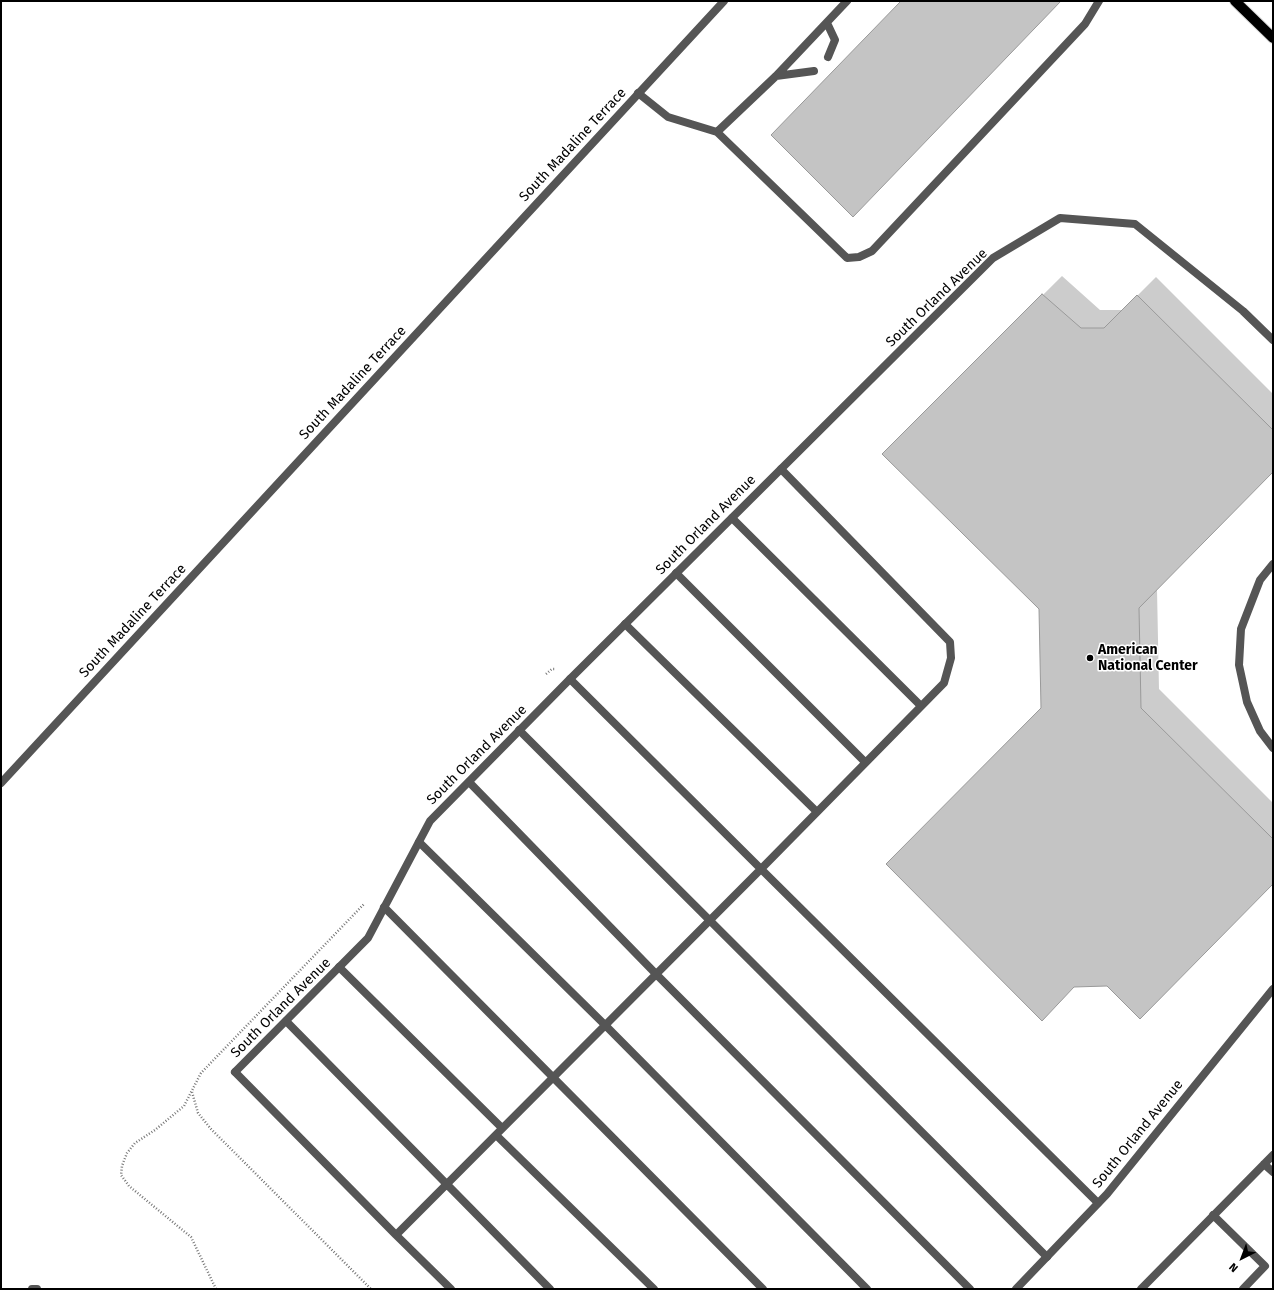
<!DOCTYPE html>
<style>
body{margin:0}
#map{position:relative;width:1274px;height:1290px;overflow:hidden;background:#fff;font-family:"Fira Sans",sans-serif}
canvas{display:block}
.frame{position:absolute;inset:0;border:2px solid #000;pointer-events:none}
.north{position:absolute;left:1222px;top:1238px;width:40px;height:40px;-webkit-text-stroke:3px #fff;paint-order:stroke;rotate:222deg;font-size:11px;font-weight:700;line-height:16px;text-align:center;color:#000}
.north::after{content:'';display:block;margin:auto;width:14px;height:18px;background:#000;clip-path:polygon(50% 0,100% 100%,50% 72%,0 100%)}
</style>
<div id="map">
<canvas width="1274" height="1290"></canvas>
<div class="frame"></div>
<div class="north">N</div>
</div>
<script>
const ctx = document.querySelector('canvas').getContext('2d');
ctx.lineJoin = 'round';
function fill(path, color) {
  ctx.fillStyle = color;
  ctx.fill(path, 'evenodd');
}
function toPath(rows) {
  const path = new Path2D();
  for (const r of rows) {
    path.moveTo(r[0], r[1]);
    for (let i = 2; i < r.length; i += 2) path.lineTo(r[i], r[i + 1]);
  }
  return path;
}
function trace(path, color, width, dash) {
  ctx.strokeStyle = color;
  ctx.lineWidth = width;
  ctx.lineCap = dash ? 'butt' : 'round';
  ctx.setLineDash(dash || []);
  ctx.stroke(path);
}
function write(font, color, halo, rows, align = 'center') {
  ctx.font = font + ' "Fira Sans",sans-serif';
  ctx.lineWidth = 3;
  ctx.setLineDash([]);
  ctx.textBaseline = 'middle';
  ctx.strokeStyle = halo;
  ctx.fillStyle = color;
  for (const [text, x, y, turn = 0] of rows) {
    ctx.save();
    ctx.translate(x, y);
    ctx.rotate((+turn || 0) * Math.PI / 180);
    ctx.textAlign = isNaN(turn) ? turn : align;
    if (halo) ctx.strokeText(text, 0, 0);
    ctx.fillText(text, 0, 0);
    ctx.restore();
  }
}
fill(toPath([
 [1062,276,1100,310,1123,310,1156,277,1273,394,1273,471,1157,589,1159,689,1273,803,1273,883,1042,709,1040,608,883,454]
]), '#0003');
const building = toPath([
 [901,1,1061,1,853,217,771,135,901,1],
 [1042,294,1081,328,1104,328,1137,295,1273,430,1273,472,1139,608,1141,708,1273,839,1273,884,1140,1019,1107,986,1074,987,1042,1021,886,864,1041,708,1039,609,882,454,1042,294]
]);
fill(building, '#c4c4c4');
trace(building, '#999', 1);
const primary = toPath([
 [1235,1,1273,38]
]);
trace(primary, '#dbdbdb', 12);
trace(toPath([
 [546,674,552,669,555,669],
 [192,1092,198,1113,211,1129,371,1289],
 [216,1289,191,1237,129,1186,121,1175,122,1166,127,1153,135,1143,155,1130,184,1106,201,1073,364,904]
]), '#777', 2.5, [1, 2]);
trace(toPath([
 [847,1,776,76,717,132,847,258,859,257,872,251,1085,24,1099,1],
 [827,23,835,40,828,57],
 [776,76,814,71],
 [638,93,668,117,717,132],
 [781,469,950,642,951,658,944,683,761,869,1098,1203],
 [732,518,921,706],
 [1273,564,1260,580,1241,629,1239,665,1247,702,1260,731,1273,748],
 [676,573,865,762],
 [625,624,817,812],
 [519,730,1047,1257],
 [469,782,656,974,970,1289],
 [419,842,605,1025,867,1289],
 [384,907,763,1289],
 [339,967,502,1128],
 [286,1021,550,1289],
 [235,1072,396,1235,761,869,570,679],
 [496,1135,654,1289],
 [1264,1164,1273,1172],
 [1213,1215,1265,1266,1243,1289],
 [396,1235,451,1289],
 [1141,1289,1273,1155]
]), '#555', 8);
trace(toPath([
 [1,783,724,1],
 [235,1072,368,938,430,821,570,679,993,258,1060,218,1135,224,1243,311,1273,340],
 [32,1289,37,1289],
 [1016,1289,1107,1194,1273,989]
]), '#555', 8);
trace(primary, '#000', 10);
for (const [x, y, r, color] of [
 [1090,658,4,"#000"]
]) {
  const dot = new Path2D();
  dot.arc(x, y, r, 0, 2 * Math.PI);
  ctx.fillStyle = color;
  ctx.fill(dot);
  trace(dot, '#fff', 1.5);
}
write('14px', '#000', '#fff', [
 ["South Madaline Terrace",573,145,-47],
 ["South Orland Avenue",937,298,-44],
 ["South Madaline Terrace",353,383,-47],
 ["South Orland Avenue",706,525,-45],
 ["South Madaline Terrace",133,621,-47],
 ["South Orland Avenue",477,755,-45],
 ["South Orland Avenue",281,1008,-45],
 ["South Orland Avenue",1138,1134,-51]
]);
write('bold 14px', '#000', '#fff', [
 ["American",1098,650],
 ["National Center",1098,666]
], 'left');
</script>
